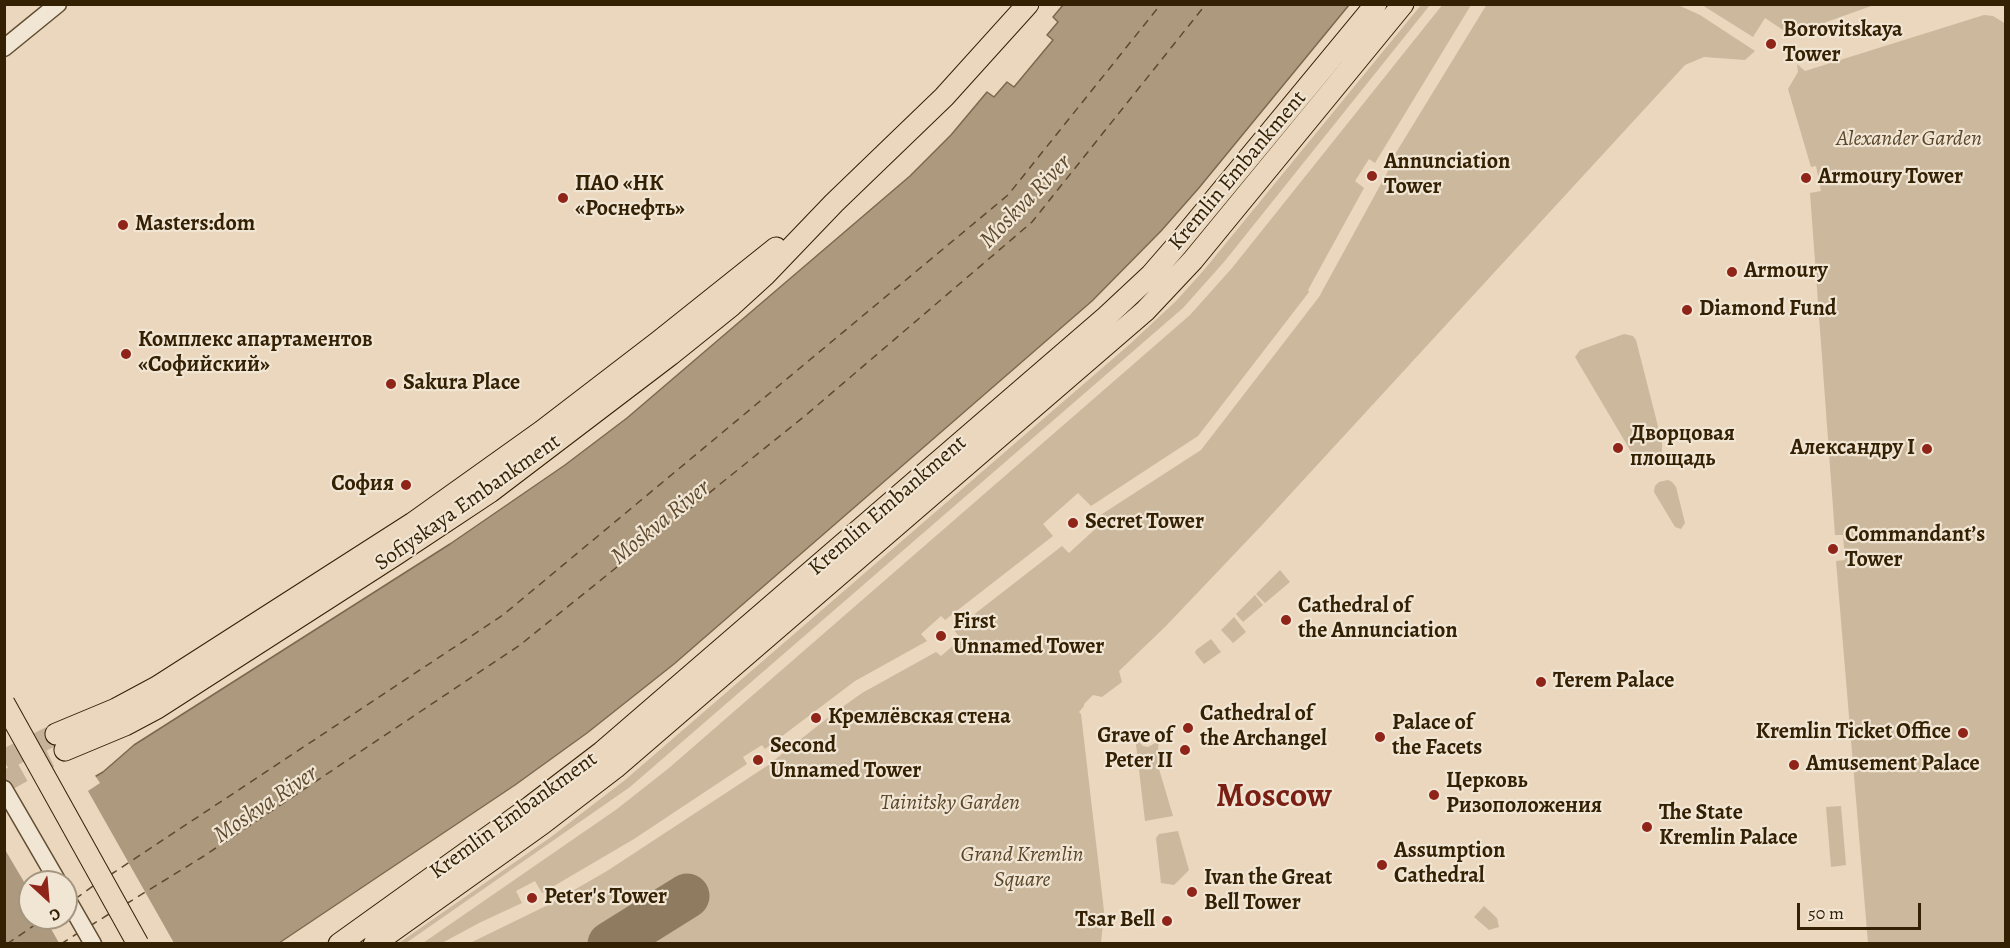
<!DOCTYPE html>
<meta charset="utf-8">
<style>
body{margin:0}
#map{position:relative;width:2010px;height:948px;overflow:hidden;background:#ead7bd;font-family:Alegreya,serif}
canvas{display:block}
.frame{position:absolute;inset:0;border:6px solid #342003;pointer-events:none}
.north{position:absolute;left:18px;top:870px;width:60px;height:60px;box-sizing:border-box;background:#f1e5d4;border:2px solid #a59680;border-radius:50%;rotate:154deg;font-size:16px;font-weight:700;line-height:24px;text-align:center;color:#342003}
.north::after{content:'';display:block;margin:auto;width:21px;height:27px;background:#8f2418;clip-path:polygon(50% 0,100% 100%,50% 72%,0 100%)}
.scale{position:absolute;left:1797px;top:903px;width:124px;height:27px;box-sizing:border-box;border:3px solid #342003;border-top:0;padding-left:8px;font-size:18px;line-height:21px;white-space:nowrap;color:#342003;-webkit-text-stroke:4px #f1e5d4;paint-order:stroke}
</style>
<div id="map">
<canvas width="2010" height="948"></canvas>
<div class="frame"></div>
<div class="north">С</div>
<div class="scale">50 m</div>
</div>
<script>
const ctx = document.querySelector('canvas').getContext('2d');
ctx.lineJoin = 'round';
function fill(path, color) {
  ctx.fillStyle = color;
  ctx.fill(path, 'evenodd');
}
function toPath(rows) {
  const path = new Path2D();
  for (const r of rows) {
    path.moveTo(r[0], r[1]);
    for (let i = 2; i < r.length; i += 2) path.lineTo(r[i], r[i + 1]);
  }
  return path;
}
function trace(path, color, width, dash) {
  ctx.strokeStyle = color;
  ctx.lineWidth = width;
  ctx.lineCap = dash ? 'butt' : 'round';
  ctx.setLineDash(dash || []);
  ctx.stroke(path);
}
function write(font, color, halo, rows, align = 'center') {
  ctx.font = font + ' Alegreya,serif';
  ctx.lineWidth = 4.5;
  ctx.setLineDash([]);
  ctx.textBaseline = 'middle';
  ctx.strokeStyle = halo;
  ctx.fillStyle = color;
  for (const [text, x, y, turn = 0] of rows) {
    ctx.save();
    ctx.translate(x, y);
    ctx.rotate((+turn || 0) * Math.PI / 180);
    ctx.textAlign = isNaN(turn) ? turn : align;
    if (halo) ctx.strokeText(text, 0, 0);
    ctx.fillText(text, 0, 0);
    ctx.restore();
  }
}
fill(toPath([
 [1443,4,1471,5,1375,163,1369,159,1355,181,1364,188,1308,290,1309,292,1198,436,1091,506,1078,493,1043,524,1053,536,945,620,941,616,921,634,927,641,855,681,765,749,762,745,743,757,747,764,634,839,542,893,535,881,516,891,522,903,479,923,442,943,423,943,617,809,669,768,1190,315,1232,268],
 [1487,4,1678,5,1700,15,1755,51,1745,60,1704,57,1685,65,1262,525,1165,627,1119,671,1122,682,1102,697,1093,695,1084,704,1084,706,1079,712,1081,714,1104,911,1101,943,470,943,548,905,607,871,773,762,773,761,834,713,862,693,936,652,941,656,961,639,954,630,1062,546,1069,553,1104,521,1099,516,1201,450,1319,297,1388,171,1386,169],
 [1421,5,1430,5,1224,262,1183,308,630,787,406,943,399,943,551,837,625,780,1130,344,1176,301,1204,270],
 [1702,5,1874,5,1793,34,1789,34,1765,18,1753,37],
 [1984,15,1993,16,2006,24,2005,943,1868,943,1836,561,1845,560,1843,535,1835,535,1810,193,1821,191,1816,166,1811,167,1788,89,1798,72,1797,64,1805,71],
 [1624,334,1633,336,1636,340,1662,442,1662,454,1652,462,1641,462,1633,455,1575,357,1580,350],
 [1668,480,1672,482,1676,487,1685,523,1681,529,1675,527,1654,492,1655,486,1659,482],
 [1280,570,1290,582,1265,603,1256,594],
 [1255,595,1263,605,1243,622,1236,614],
 [1234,617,1246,632,1233,643,1221,630],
 [1211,639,1221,652,1204,664,1195,653,1196,650],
 [1159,741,1158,748,1160,753,1169,757,1160,764,1159,769,1173,816,1145,821,1136,744,1139,742,1143,746,1148,747],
 [1841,806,1846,865,1831,867,1826,807],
 [1178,831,1189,870,1174,885,1161,883,1156,838,1159,834],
 [1484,906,1497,918,1499,927,1489,930,1474,917]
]), '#cbb89d');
const water = toPath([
 [1063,5,1349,5,1198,189,1161,231,1092,301,674,664,587,733,515,785,279,943,5,943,4,830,103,772,134,745,450,544,565,465,627,418,910,176,951,135,987,92,994,97,1007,82,1014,87,1053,40,1047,35,1058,22,1053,17,1063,5],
 [30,882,66,882,66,918,30,918,30,882]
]);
fill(water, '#ac997e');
trace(water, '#7c694d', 1.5);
fill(toPath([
 [94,774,100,783,88,791,174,943,59,943,45,918,66,918,66,882,30,882,30,892,4,848,4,826]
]), '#ead7bd');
trace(toPath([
 [110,875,503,615,1008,195,1161,4],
 [75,899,93,886],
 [126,904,204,856,520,645,806,415,1032,222,1206,4],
 [90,926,109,914],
 [7,944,45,918],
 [61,944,78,933]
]), '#5e4a2e', 1.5, [8, 6]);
trace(toPath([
 [610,944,687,896]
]), '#8f7c60', 45);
trace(toPath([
 [4,760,56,734],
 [4,782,40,762,65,750]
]), '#c6b298', 21, [21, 10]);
const minor = toPath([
 [4,48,58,4],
 [4,789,58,882],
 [66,897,93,944]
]);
const major = toPath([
 [56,734,116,709,157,687,413,523,542,431,658,342,776,248],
 [65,750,125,725,157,708,395,555,490,492,670,355,731,306,765,275,834,203,944,97,1028,4],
 [339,944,530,807,602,752,1106,317,1151,275,1177,245,1376,4],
 [374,944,542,824,615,768,1145,311,1193,260,1403,4]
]);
trace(minor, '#624e32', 19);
trace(major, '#342003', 23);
trace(minor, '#f1e5d4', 16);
trace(major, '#ead7bd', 21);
const majorBridge = toPath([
 [4,703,138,944]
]);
trace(majorBridge, '#342003', 23, []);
trace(majorBridge, '#ead7bd', 21);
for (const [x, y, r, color] of [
 [1771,44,6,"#8f2418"],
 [1372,176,6,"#8f2418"],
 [1806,178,6,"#8f2418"],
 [563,198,6,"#8f2418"],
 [123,225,6,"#8f2418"],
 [1732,272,6,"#8f2418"],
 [1687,310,6,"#8f2418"],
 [126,354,6,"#8f2418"],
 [391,384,6,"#8f2418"],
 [1618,448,6,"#8f2418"],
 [1927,449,6,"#8f2418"],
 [406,485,6,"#8f2418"],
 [1073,523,6,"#8f2418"],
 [1833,549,6,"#8f2418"],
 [1286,620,6,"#8f2418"],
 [941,636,6,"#8f2418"],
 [1541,682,6,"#8f2418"],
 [816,718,6,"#8f2418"],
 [1188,728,6,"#8f2418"],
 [1963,733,6,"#8f2418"],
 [1380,737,6,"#8f2418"],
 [1185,750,6,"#8f2418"],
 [758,760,6,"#8f2418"],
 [1794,765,6,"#8f2418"],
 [1434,795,6,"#8f2418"],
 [1647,827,6,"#8f2418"],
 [1382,865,6,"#8f2418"],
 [1192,892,6,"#8f2418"],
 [532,898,6,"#8f2418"],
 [1167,921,6,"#8f2418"]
]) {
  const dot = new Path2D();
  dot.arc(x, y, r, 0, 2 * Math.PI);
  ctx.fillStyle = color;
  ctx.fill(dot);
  trace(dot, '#f1e5d4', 2);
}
write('bold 22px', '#342003', '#f1e5d4', [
 ["Borovitskaya",1783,31],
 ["Tower",1783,56],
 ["Annunciation",1384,163],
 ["Tower",1384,188],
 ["Armoury Tower",1818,178],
 ["ПАО «НК",575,185],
 ["«Роснефть»",575,210],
 ["Masters:dom",135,225],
 ["Armoury",1744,272],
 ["Diamond Fund",1699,310],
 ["Комплекс апартаментов",138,341],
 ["«Софийский»",138,366],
 ["Sakura Place",403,384],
 ["Дворцовая",1630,435],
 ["площадь",1630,460],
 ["Александру I",1915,449,"right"],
 ["София",394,485,"right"],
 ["Secret Tower",1085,523],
 ["Commandant’s",1845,536],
 ["Tower",1845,561],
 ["Cathedral of",1298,607],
 ["the Annunciation",1298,632],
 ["First",953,623],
 ["Unnamed Tower",953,648],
 ["Terem Palace",1553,682],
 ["Cathedral of",1200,715],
 ["the Archangel",1200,740],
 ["Кремлёвская стена",828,718],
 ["Palace of",1392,724],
 ["the Facets",1392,749],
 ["Kremlin Ticket Office",1951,733,"right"],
 ["Grave of",1173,737,"right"],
 ["Peter II",1173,762,"right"],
 ["Second",770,747],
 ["Unnamed Tower",770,772],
 ["Amusement Palace",1806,765],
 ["Церковь",1446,782],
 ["Ризоположения",1446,807],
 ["The State",1659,814],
 ["Kremlin Palace",1659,839],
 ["Assumption",1394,852],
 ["Cathedral",1394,877],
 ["Ivan the Great",1204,879],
 ["Bell Tower",1204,904],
 ["Peter's Tower",544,898],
 ["Tsar Bell",1155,921,"right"]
], 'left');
write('italic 22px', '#5a462a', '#f1e5d4', [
 ["Alexander Garden",1909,140],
 ["Tainitsky Garden",950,804],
 ["Grand Kremlin",1022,856],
 ["Square",1022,881]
]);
write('22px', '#342003', '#f1e5d4', [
 ["Kremlin Embankment",1238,171,-50],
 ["Sofiyskaya Embankment",468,503,-35],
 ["Kremlin Embankment",888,506,-41],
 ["Kremlin Embankment",514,816,-36]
]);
write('italic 24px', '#5e4a2e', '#f1e5d4', [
 ["Moskva River",1026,202,-46],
 ["Moskva River",661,523,-39],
 ["Moskva River",266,805,-34]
]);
write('bold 34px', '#7a1f14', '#f1e5d4', [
 ["Moscow",1274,798]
]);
</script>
